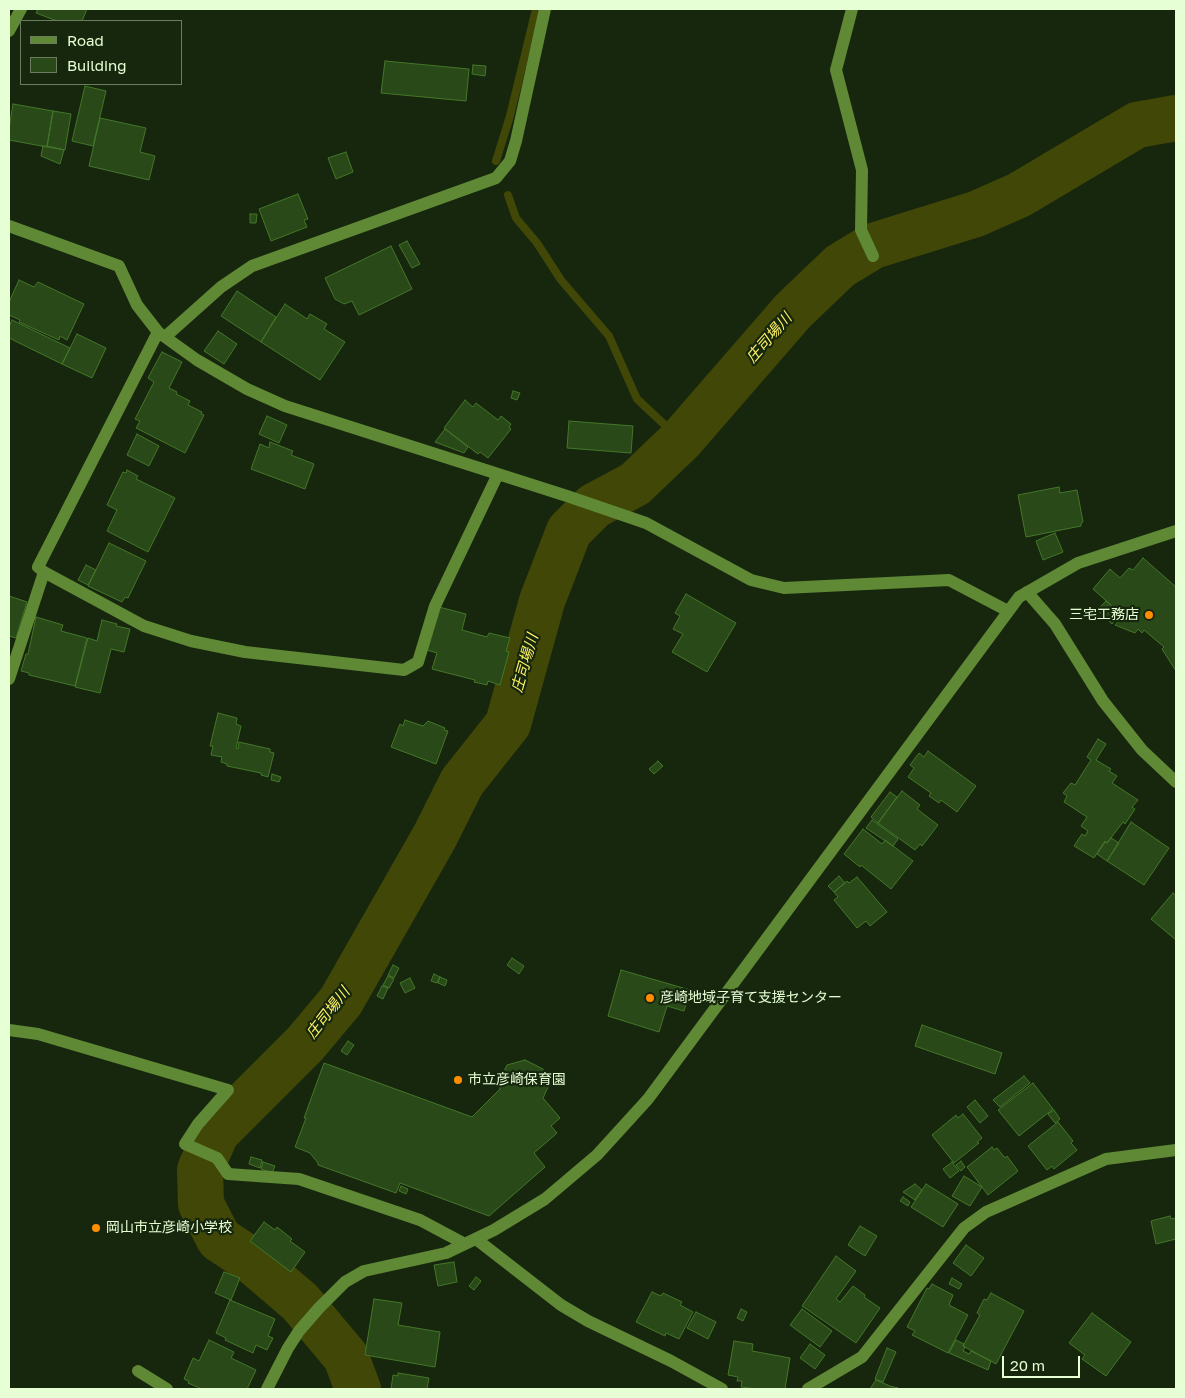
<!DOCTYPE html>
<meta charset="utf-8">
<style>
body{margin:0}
#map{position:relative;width:1185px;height:1398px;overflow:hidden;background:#17270e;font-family:"Golos Text",sans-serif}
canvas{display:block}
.frame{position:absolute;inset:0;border:10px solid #e6ffd4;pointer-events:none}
.legend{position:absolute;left:20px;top:20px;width:162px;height:65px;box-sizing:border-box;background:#17270e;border:1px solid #6a7d5d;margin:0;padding:6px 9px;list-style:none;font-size:15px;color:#e6ffd4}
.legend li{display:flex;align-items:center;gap:10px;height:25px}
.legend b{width:25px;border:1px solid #6a7d5d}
.scale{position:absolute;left:1002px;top:1356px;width:78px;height:22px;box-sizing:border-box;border:2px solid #e6ffd4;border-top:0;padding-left:6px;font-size:15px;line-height:18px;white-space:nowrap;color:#e6ffd4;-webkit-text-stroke:4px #17270e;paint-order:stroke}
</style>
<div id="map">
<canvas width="1185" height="1398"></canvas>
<div class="frame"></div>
<ul class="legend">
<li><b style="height:6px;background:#608935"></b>Road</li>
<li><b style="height:14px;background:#294918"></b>Building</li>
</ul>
<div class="scale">20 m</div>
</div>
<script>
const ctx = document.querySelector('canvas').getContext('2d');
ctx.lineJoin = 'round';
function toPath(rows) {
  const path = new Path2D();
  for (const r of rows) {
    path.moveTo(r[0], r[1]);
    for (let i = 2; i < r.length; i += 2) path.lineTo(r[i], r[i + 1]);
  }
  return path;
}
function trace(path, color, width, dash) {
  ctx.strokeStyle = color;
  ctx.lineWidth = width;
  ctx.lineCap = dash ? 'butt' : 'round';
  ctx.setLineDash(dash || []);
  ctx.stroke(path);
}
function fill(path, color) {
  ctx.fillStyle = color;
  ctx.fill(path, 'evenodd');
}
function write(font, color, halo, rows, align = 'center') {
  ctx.font = font + ' "Golos Text","Noto Sans JP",sans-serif';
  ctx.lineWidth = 4.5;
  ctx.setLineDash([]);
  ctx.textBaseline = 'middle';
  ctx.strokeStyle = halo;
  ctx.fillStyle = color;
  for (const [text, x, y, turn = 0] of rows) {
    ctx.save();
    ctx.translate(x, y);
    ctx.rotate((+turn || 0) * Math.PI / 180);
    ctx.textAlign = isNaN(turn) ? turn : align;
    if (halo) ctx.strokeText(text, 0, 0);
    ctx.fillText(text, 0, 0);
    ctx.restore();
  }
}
trace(toPath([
 [496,161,510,116,536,9],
 [508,195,516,218,537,243,561,280,609,336,637,399,681,440]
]), '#414706', 8);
trace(toPath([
 [358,1389,346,1357,300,1302,252,1261,219,1239,201,1204,200,1170,216,1133,305,1044,341,1001,435,836,462,782,508,724,542,601,569,531,594,506,635,484,681,440,793,311,840,266,873,246,976,214,1019,195,1137,125,1176,118]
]), '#414706', 46);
const building = toPath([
 [38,9,87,9,82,21,57,21,36,13,38,9],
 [385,61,469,69,466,101,381,93,385,61],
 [473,65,486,66,485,76,472,74,473,65],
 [85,86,106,91,93,146,72,141,85,86],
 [13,104,53,111,47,147,9,140,9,129,13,104],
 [53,111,71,114,65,150,47,146,53,111],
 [100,118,146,128,140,152,155,156,149,180,89,166,100,118],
 [43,146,64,150,60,164,41,156,43,146],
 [346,152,353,172,336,179,328,158,346,152],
 [298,194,308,219,304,220,307,227,271,241,259,209,298,194],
 [250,214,257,214,256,223,250,223,250,214],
 [407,241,420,264,412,268,399,245,407,241],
 [391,246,412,289,359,315,352,301,344,304,335,299,325,278,391,246],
 [19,280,34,287,38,282,84,304,67,340,60,336,59,340,19,322,20,320,9,315,9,302,19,280],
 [237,291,276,317,261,342,221,316,237,291],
 [285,304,307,319,310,314,327,324,324,329,345,342,320,380,261,342,285,304],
 [12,320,70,348,62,364,9,338,9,327,12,320],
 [218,331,237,344,224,364,204,351,218,331],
 [77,334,106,348,92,378,62,364,77,334],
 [162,352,182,362,169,388,177,392,176,394,190,401,188,405,202,412,201,414,204,415,185,453,136,428,140,421,135,419,154,382,148,378,162,352],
 [513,391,520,393,517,400,511,398,513,391],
 [465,400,473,407,476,403,498,420,501,416,511,424,509,427,511,429,488,458,480,452,478,454,444,428,465,400],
 [267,416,287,425,279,443,259,434,267,416],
 [569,421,633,426,631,453,567,448,569,421],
 [445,429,468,447,464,453,435,442,445,429],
 [137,434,159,446,149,466,127,455,137,434],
 [270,442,293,451,291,455,314,464,305,489,251,469,260,444,269,448,270,442],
 [127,470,138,476,136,479,175,498,148,552,107,531,117,510,107,505,123,472,126,473,127,470],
 [1059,487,1060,493,1077,490,1083,522,1081,523,1081,526,1026,537,1018,495,1059,487],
 [1055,533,1063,552,1043,560,1036,541,1055,533],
 [109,543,146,561,128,598,125,597,122,602,88,586,109,543],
 [1143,558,1176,587,1176,671,1162,649,1164,647,1144,630,1142,633,1138,629,1135,633,1115,625,1123,616,1093,589,1110,569,1120,578,1129,568,1133,570,1143,558],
 [86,565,96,570,88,585,78,580,86,565],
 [9,593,9,596,27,602,16,638,9,636,9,593],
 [686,594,736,623,707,672,672,652,683,634,673,629,680,616,675,613,686,594],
 [1106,601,1121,614,1112,624,1097,610,1106,601],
 [439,607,466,614,462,630,487,637,489,633,510,638,506,651,509,652,500,685,488,681,487,685,474,682,475,680,432,669,437,653,427,650,439,607],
 [36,617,63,625,61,631,87,638,75,686,29,675,29,673,21,671,26,654,28,654,36,617],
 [102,620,117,624,116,626,130,629,124,652,111,649,100,693,75,687,88,638,97,641,102,620],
 [218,713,237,718,236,724,241,726,236,748,238,749,239,742,270,749,270,752,274,753,268,777,261,775,261,773,227,766,227,764,221,762,222,757,211,755,213,746,210,746,218,713],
 [405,720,423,726,428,721,445,728,444,730,448,731,436,764,391,747,400,724,403,726,405,720],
 [1098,739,1106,744,1096,760,1111,769,1109,771,1117,776,1112,783,1138,800,1132,807,1135,809,1125,824,1123,822,1107,843,1105,841,1094,858,1074,846,1082,834,1085,836,1088,831,1081,826,1087,817,1064,802,1067,796,1063,793,1071,783,1075,785,1091,760,1087,757,1098,739],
 [928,751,976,786,957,812,941,800,939,803,929,796,931,793,908,777,914,768,910,765,919,753,924,757,928,751],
 [658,761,663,766,654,774,649,769,658,761],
 [272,774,281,777,279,782,271,780,272,774],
 [902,791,920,805,917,809,938,825,922,846,920,844,915,850,878,823,902,791],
 [890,792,897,797,878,823,871,817,890,792],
 [872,820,898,839,893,846,866,828,872,820],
 [1131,822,1169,848,1144,885,1107,861,1131,822],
 [863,829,882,844,885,840,913,861,891,889,861,865,860,867,844,854,863,829],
 [1111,838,1119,843,1107,861,1097,854,1105,842,1107,843,1111,838],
 [839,876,845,883,834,892,828,886,839,876],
 [857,877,887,912,870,926,866,921,857,928,834,900,838,897,834,892,847,881,849,883,857,877],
 [1173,893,1176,896,1176,940,1151,919,1173,893],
 [512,958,524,966,519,974,507,965,512,958],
 [393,965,399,968,394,978,388,975,393,965],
 [621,970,690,990,684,1011,667,1006,659,1032,608,1016,621,970],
 [434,974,440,977,437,983,431,981,434,974],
 [388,976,394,979,389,988,383,985,388,976],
 [440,977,447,980,445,986,438,983,440,977],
 [410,978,415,988,405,993,400,983,410,978],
 [382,986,388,988,383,999,377,996,382,986],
 [922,1025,1002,1053,995,1074,915,1046,922,1025],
 [348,1041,354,1045,347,1055,341,1051,348,1041],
 [525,1060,543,1069,548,1087,543,1098,560,1118,551,1126,557,1133,534,1153,545,1167,489,1216,400,1183,396,1193,318,1165,318,1163,310,1153,295,1147,306,1118,304,1118,324,1063,472,1117,500,1089,498,1083,507,1065,525,1060],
 [1024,1076,1030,1083,1000,1107,993,1100,1024,1076],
 [1033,1083,1053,1109,1019,1136,998,1110,1033,1083],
 [975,1100,988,1116,980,1123,967,1107,975,1100],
 [1054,1110,1060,1119,1055,1123,1048,1114,1054,1110],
 [963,1114,982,1138,977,1142,979,1143,954,1163,932,1135,956,1115,958,1118,963,1114],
 [1058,1122,1073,1141,1071,1143,1077,1150,1054,1169,1052,1166,1047,1170,1028,1146,1058,1122],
 [992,1147,994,1150,997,1148,1005,1158,1007,1156,1018,1171,988,1195,967,1167,992,1147],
 [251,1157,262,1160,260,1168,249,1164,251,1157],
 [961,1161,965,1167,961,1171,956,1165,961,1161],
 [263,1162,275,1166,272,1173,261,1169,263,1162],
 [952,1162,959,1171,950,1178,943,1169,952,1162],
 [964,1176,982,1187,970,1206,952,1196,964,1176],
 [915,1184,922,1190,915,1200,903,1192,915,1184],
 [926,1184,958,1204,943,1227,911,1207,926,1184],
 [401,1186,408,1189,406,1194,399,1191,401,1186],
 [903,1197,910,1202,908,1206,900,1201,903,1197],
 [1170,1216,1171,1219,1176,1218,1176,1239,1156,1244,1151,1221,1170,1216],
 [264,1222,275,1230,277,1227,292,1239,290,1241,305,1252,291,1272,250,1241,264,1222],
 [860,1226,877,1236,865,1256,848,1245,860,1226],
 [966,1245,984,1258,971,1276,953,1263,966,1245],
 [836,1256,856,1271,836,1299,840,1302,853,1286,865,1295,864,1297,880,1308,856,1343,802,1306,836,1256],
 [454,1262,457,1282,438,1286,434,1265,454,1262],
 [224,1272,240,1278,231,1300,215,1293,224,1272],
 [476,1277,481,1281,474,1290,469,1286,476,1277],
 [952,1278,962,1284,959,1289,949,1284,952,1278],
 [932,1284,953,1295,949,1305,968,1315,948,1353,912,1335,915,1331,907,1327,927,1288,929,1289,932,1284],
 [652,1292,661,1296,663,1293,682,1302,680,1305,693,1312,679,1339,666,1333,665,1336,636,1322,652,1292],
 [991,1293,1024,1311,996,1364,963,1346,980,1315,977,1313,984,1299,987,1300,991,1293],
 [374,1299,402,1303,398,1325,440,1332,435,1367,365,1355,374,1299],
 [230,1300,275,1319,268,1336,273,1338,267,1350,256,1345,253,1353,225,1340,226,1338,216,1333,230,1300],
 [741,1309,747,1312,743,1321,737,1318,741,1309],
 [802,1309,832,1331,820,1347,790,1325,802,1309],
 [696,1312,716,1322,708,1339,687,1328,696,1312],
 [1092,1313,1131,1342,1106,1376,1082,1359,1085,1355,1069,1343,1092,1313],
 [209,1340,234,1352,231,1358,256,1370,247,1389,202,1389,188,1383,189,1381,184,1379,193,1358,199,1361,209,1340],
 [956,1340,964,1344,963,1346,965,1347,963,1351,969,1354,971,1351,991,1361,988,1370,949,1353,956,1340],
 [734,1341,753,1344,752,1351,790,1358,785,1389,757,1389,741,1387,742,1381,737,1381,738,1377,728,1375,734,1341],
 [810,1344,825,1355,815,1369,800,1358,810,1344],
 [887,1348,896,1352,883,1382,875,1379,887,1348],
 [398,1373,429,1378,427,1389,391,1389,393,1375,398,1376,398,1373],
 [876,1380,890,1386,898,1388,870,1389,876,1380]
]);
fill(building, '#294918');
trace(building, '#447729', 1);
trace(toPath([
 [852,9,836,70,862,170,861,230,873,256],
 [9,31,21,9],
 [9,226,119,266,137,305,158,332,197,360,247,389,285,406,567,496,646,523,751,580,784,588,949,580,1008,611],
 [158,332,38,567,44,572,144,626,191,641,245,652,404,670,418,662,435,606,498,474],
 [165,337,221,287,252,266,496,178,510,161,516,141,545,9],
 [1027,592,1055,624,1103,701,1142,750,1176,782],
 [9,679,44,572],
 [9,1030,38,1034,228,1090,198,1124,185,1144,217,1158,228,1174,299,1179,420,1220,465,1244],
 [476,1239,561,1305,588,1321,671,1361,722,1389],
 [138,1371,167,1389],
 [267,1389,288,1348,299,1331,319,1308,345,1282,364,1271,446,1253,494,1230,545,1199,597,1155,648,1099,1019,597,1078,563,1176,531],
 [808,1389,862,1357,964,1228,986,1212,1106,1159,1176,1150]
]), '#608935', 12);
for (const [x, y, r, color] of [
 [1149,615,5,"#ff8e00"],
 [650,998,5,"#ff8e00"],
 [458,1080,5,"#ff8e00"],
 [96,1228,5,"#ff8e00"]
]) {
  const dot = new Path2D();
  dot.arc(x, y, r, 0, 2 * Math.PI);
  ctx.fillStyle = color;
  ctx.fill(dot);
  trace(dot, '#17270e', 2);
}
write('14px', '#e6ffd4', '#17270e', [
 ["三宅工務店",1139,615,"right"],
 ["彦崎地域子育て支援センター",660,998],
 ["市立彦崎保育園",468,1080],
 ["岡山市立彦崎小学校",106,1228]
], 'left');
write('italic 15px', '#fff362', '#17270e', [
 ["庄司場川",769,338,-49],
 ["庄司場川",525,663,-74],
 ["庄司場川",328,1013,-52]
]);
</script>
